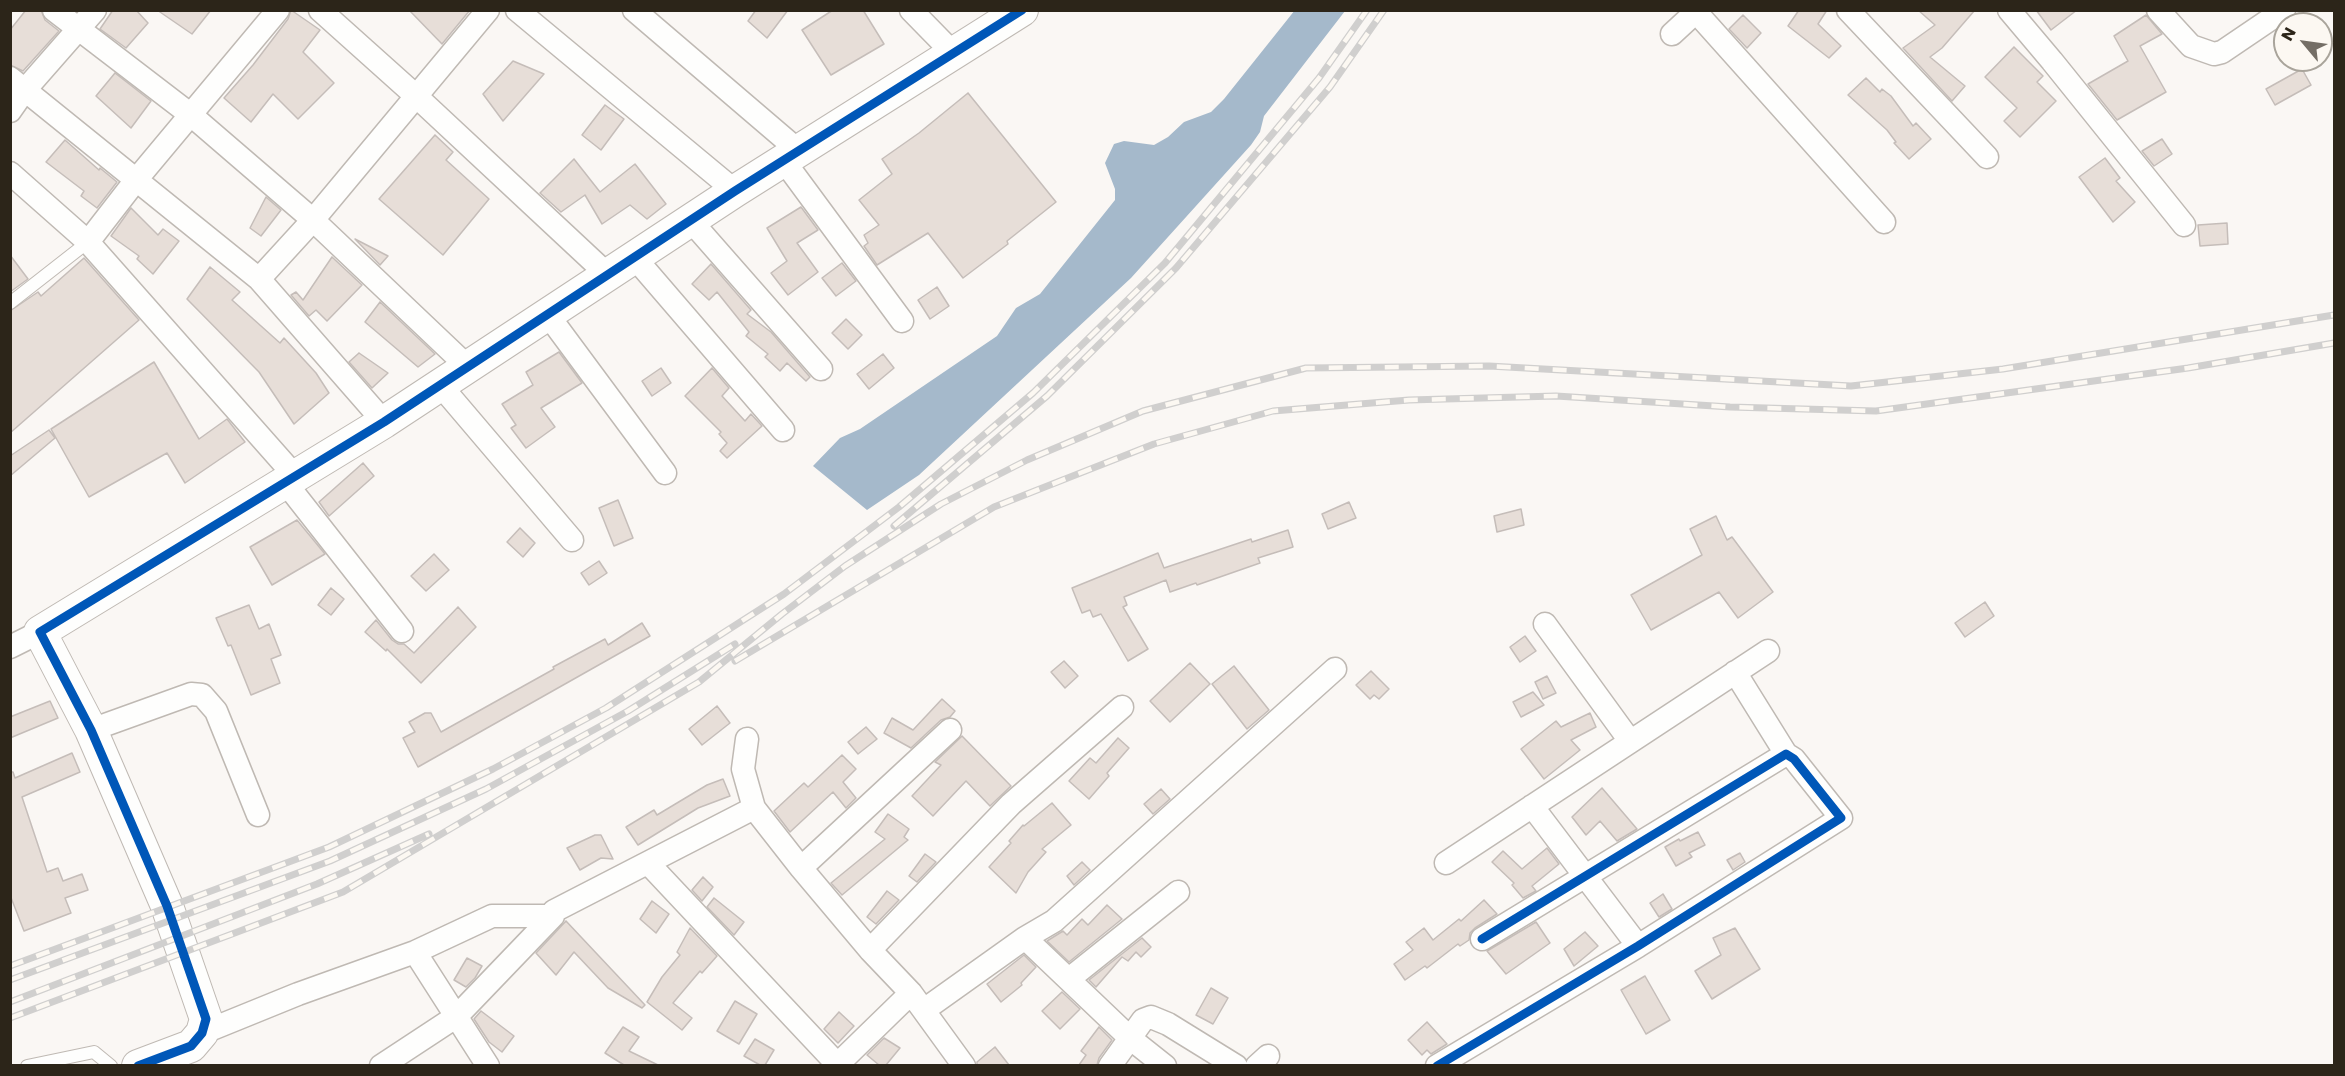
<!DOCTYPE html>
<style>
body{margin:0}
#map{position:relative;width:2345px;height:1076px;overflow:hidden;background:#faf7f4;font-family:Poppins,sans-serif}
canvas{display:block}
.frame{position:absolute;inset:0;border:12px solid #2c2519;pointer-events:none}
.north{position:absolute;left:2273px;top:12px;width:60px;height:60px;box-sizing:border-box;background:#fcf8f2;border:2px solid #a9a49b;border-radius:50%;rotate:299deg;font-size:16px;font-weight:700;line-height:24px;text-align:center;color:#2c2519}
.north::after{content:'';display:block;margin:auto;width:21px;height:27px;background:#746e66;clip-path:polygon(50% 0,100% 100%,50% 72%,0 100%)}
</style>
<div id="map">
<canvas width="2345" height="1076"></canvas>
<div class="frame"></div>
<div class="north">N</div>
</div>
<script>
const ctx = document.querySelector('canvas').getContext('2d');
ctx.lineJoin = 'round';
function fill(path, color) {
  ctx.fillStyle = color;
  ctx.fill(path, 'evenodd');
}
function toPath(rows) {
  const path = new Path2D();
  for (const r of rows) {
    path.moveTo(r[0], r[1]);
    for (let i = 2; i < r.length; i += 2) path.lineTo(r[i], r[i + 1]);
  }
  return path;
}
function trace(path, color, width, dash) {
  ctx.strokeStyle = color;
  ctx.lineWidth = width;
  ctx.lineCap = dash ? 'butt' : 'round';
  ctx.setLineDash(dash || []);
  ctx.stroke(path);
}
fill(toPath([
 [1295,10,1345,11,1264,116,1260,132,1251,145,1131,278,919,475,867,510,813,466,840,438,860,429,997,336,1016,308,1040,294,1115,200,1115,189,1105,163,1114,144,1124,141,1154,145,1168,137,1184,122,1211,112,1224,99]
]), '#a5b9cb');
const building = toPath([
 [26,10,41,10,45,20,59,31,23,71,10,65,10,30,26,10],
 [113,10,136,10,148,23,126,48,100,29,113,10],
 [157,10,211,10,192,34,157,10],
 [291,10,320,30,303,52,334,83,298,119,273,94,251,122,224,98,253,65,288,19,291,10],
 [409,10,470,10,442,44,409,10],
 [756,10,788,10,767,38,748,21,756,10],
 [833,10,863,10,884,44,831,75,802,30,833,10],
 [1799,10,1827,10,1818,24,1841,46,1829,58,1788,26,1799,10],
 [1918,10,1975,10,1942,48,1930,57,1965,86,1952,101,1903,48,1935,25,1918,10],
 [2036,10,2077,10,2051,30,2036,10],
 [1743,15,1761,33,1747,48,1729,29,1743,15],
 [2146,15,2162,34,2140,46,2166,92,2117,120,2088,84,2128,61,2114,36,2146,15],
 [2014,47,2043,76,2037,82,2056,101,2020,137,2004,121,2017,108,1985,77,2014,47],
 [513,61,544,74,503,121,483,94,513,61],
 [2302,69,2311,85,2275,105,2266,89,2302,69],
 [115,73,151,101,131,128,96,96,115,73],
 [1866,78,1880,92,1882,89,1891,96,1913,126,1916,123,1931,139,1909,159,1894,143,1896,142,1887,130,1848,95,1866,78],
 [968,93,1056,202,1007,241,1008,244,963,278,928,233,877,265,864,246,868,243,864,235,879,225,859,200,892,174,882,159,919,133,968,93],
 [605,105,624,119,601,150,582,135,605,105],
 [435,135,453,152,446,160,489,199,443,255,379,199,435,135],
 [2162,139,2172,154,2154,166,2142,151,2162,139],
 [65,140,99,170,100,168,117,182,97,208,81,196,84,191,46,162,65,140],
 [2105,158,2120,178,2116,181,2135,202,2113,222,2079,177,2105,158],
 [574,159,600,192,635,164,666,204,647,219,630,205,602,224,585,195,561,212,540,193,574,159],
 [266,197,281,210,261,236,250,228,266,197],
 [801,207,818,230,797,243,818,272,788,295,771,273,787,261,767,228,801,207],
 [131,208,158,235,163,229,179,241,153,274,137,259,139,256,111,236,131,208],
 [2227,223,2228,244,2200,246,2198,225,2227,223],
 [355,239,388,256,380,265,355,239],
 [10,255,28,279,10,292,10,255],
 [332,257,362,285,327,321,316,310,309,316,291,295,296,292,303,300,332,257],
 [84,258,139,320,10,433,10,311,38,292,41,296,84,258],
 [842,263,856,281,836,296,822,278,842,263],
 [711,264,751,310,747,314,771,332,810,377,806,381,787,363,780,371,765,357,768,354,746,336,749,332,717,292,709,300,692,284,711,264],
 [210,267,240,292,232,300,280,343,284,338,316,373,329,393,294,424,259,372,187,299,210,267],
 [937,287,949,306,930,319,918,300,937,287],
 [380,302,435,354,418,367,365,322,380,302],
 [846,319,862,335,848,349,832,333,846,319],
 [559,352,582,383,541,408,555,427,526,448,511,428,516,425,502,404,533,385,526,372,559,352],
 [359,353,388,373,372,388,349,362,359,353],
 [883,354,894,368,869,389,857,374,883,354],
 [154,362,199,439,227,419,245,442,185,483,167,453,89,497,51,429,154,362],
 [661,368,671,383,652,396,642,381,661,368],
 [712,368,729,388,722,396,745,421,751,414,762,426,727,458,720,451,727,443,719,434,721,432,685,396,712,368],
 [49,430,55,438,10,476,10,456,49,430],
 [363,463,374,476,329,516,319,502,363,463],
 [618,500,633,538,614,546,599,508,618,500],
 [1349,502,1356,518,1328,529,1322,514,1349,502],
 [1521,509,1524,525,1497,532,1494,516,1521,509],
 [1716,516,1727,540,1732,537,1773,592,1738,618,1719,592,1651,630,1631,595,1702,555,1690,529,1716,516],
 [297,520,325,554,272,585,250,547,297,520],
 [520,528,535,543,523,557,507,542,520,528],
 [1288,530,1293,547,1258,558,1260,563,1197,585,1196,583,1170,592,1166,580,1124,597,1127,605,1123,607,1148,649,1128,661,1101,614,1093,617,1090,610,1082,613,1072,588,1158,553,1164,568,1251,539,1252,542,1288,530],
 [434,554,449,570,426,591,411,576,434,554],
 [599,561,607,573,589,585,581,573,599,561],
 [331,588,344,599,331,615,318,605,331,588],
 [1985,602,1994,616,1965,637,1955,623,1985,602],
 [249,605,259,629,269,624,281,655,271,659,280,683,251,695,231,645,228,646,216,618,249,605],
 [458,607,476,627,421,683,387,649,386,651,365,632,376,620,392,640,398,644,404,644,414,653,458,607],
 [642,623,650,636,418,767,403,738,415,732,409,722,425,713,431,713,441,732,554,669,553,667,605,639,608,645,642,623],
 [1525,636,1536,651,1520,662,1510,647,1525,636],
 [1064,661,1078,676,1065,688,1051,672,1064,661],
 [1190,663,1210,684,1170,722,1150,701,1190,663],
 [1234,666,1269,710,1247,729,1212,684,1234,666],
 [1371,671,1389,689,1379,699,1374,695,1370,699,1356,685,1371,671],
 [1547,676,1556,693,1543,699,1535,682,1547,676],
 [1533,692,1544,705,1521,717,1513,702,1533,692],
 [942,699,955,711,950,717,941,720,911,748,884,733,892,718,913,730,942,699],
 [50,701,58,718,10,738,10,717,50,701],
 [717,706,730,723,702,745,689,729,717,706],
 [1590,713,1596,727,1571,740,1580,750,1544,779,1521,749,1556,721,1561,727,1590,713],
 [866,727,877,739,858,754,848,742,866,727],
 [962,736,1011,786,990,806,966,781,933,816,912,796,941,765,935,762,962,736],
 [1118,738,1129,748,1107,773,1109,776,1089,799,1069,781,1090,758,1096,763,1118,738],
 [72,753,80,772,22,797,47,872,58,868,63,881,82,874,88,890,65,898,71,913,24,931,10,895,10,772,13,772,15,778,72,753],
 [842,755,856,769,843,782,856,798,846,808,833,792,790,832,774,811,804,783,808,787,842,755],
 [723,779,730,796,698,808,638,845,626,827,654,810,657,815,707,785,723,779],
 [1602,788,1637,829,1617,841,1600,821,1586,835,1572,817,1602,788],
 [1161,789,1170,799,1153,814,1144,804,1161,789],
 [1052,803,1071,825,1042,849,1046,852,1028,872,1016,893,989,867,1011,843,1009,841,1023,825,1024,826,1052,803],
 [888,814,909,829,904,837,908,840,842,895,831,883,885,839,875,832,888,814],
 [1698,832,1705,845,1689,853,1692,857,1676,866,1665,847,1679,839,1680,841,1698,832],
 [595,835,601,835,613,859,601,858,580,870,567,848,595,835],
 [1547,848,1559,864,1532,886,1536,891,1523,898,1512,885,1514,883,1492,862,1503,851,1522,869,1547,848],
 [1740,853,1745,862,1733,870,1727,860,1740,853],
 [925,854,936,862,917,882,909,876,925,854],
 [1082,862,1090,870,1074,885,1067,876,1082,862],
 [703,877,713,887,702,901,692,890,703,877],
 [887,891,899,900,876,924,867,917,887,891],
 [1663,894,1672,909,1659,917,1650,903,1663,894],
 [714,898,744,922,734,935,707,907,714,898],
 [1484,900,1497,914,1475,928,1470,933,1469,940,1460,946,1458,944,1427,968,1425,966,1405,980,1394,964,1413,950,1406,942,1424,928,1433,940,1459,919,1461,921,1484,900],
 [652,901,669,914,656,933,640,919,652,901],
 [1107,905,1122,919,1069,962,1047,941,1063,931,1067,935,1082,919,1088,925,1107,905],
 [566,921,645,1005,642,1008,608,988,574,952,556,975,536,953,566,921],
 [1536,922,1550,943,1506,974,1487,951,1536,922],
 [690,928,717,956,702,973,700,971,673,1003,692,1018,682,1030,647,1002,662,977,680,955,677,952,690,928],
 [1735,928,1760,969,1712,999,1695,971,1721,955,1713,938,1735,928],
 [1585,932,1598,946,1574,966,1564,949,1585,932],
 [1142,938,1151,947,1141,957,1136,952,1128,961,1122,957,1096,987,1089,980,1142,938],
 [1024,955,1036,967,1021,983,1022,985,1001,1002,987,984,1024,955],
 [467,958,482,966,475,978,466,987,454,980,467,958],
 [1645,976,1670,1020,1646,1034,1621,990,1645,976],
 [1211,988,1228,998,1213,1024,1196,1015,1211,988],
 [1062,992,1080,1009,1060,1029,1042,1011,1062,992],
 [735,1001,757,1014,739,1044,717,1031,735,1001],
 [481,1011,514,1036,502,1052,489,1042,474,1019,481,1011],
 [839,1012,854,1026,838,1043,824,1029,839,1012],
 [1427,1022,1447,1044,1431,1054,1427,1050,1422,1055,1408,1040,1427,1022],
 [623,1027,639,1037,629,1051,658,1065,624,1065,605,1053,623,1027],
 [1099,1027,1112,1040,1099,1058,1097,1065,1079,1065,1086,1055,1081,1051,1099,1027],
 [884,1038,900,1048,886,1065,879,1065,867,1055,884,1038],
 [755,1039,774,1050,765,1065,760,1065,744,1056,755,1039],
 [995,1047,1009,1065,977,1065,977,1062,995,1047]
]);
fill(building, '#e7ded8');
trace(building, '#c5bdb9', 1.5);
const lane = toPath([
 [10,303,88,242],
 [27,1066,94,1052,111,1066]
]);
const street = toPath([
 [54,10,191,115,313,220,469,368],
 [320,10,416,96,609,276],
 [517,10,735,191],
 [634,10,800,152],
 [911,10,955,55],
 [1848,10,1987,157],
 [2009,10,2052,61,2184,225],
 [2158,10,2191,46,2214,54,2222,52,2284,10],
 [1696,12,1884,222],
 [1672,34,1698,10],
 [10,78,259,279,384,422],
 [10,111,24,91,95,10],
 [784,161,902,321],
 [10,173,88,242,295,476],
 [691,221,821,369],
 [88,242,136,180,278,10],
 [635,258,783,430],
 [259,279,313,220,488,10],
 [548,315,665,473],
 [441,386,572,540],
 [285,482,402,631],
 [1545,624,1630,741],
 [10,647,40,632],
 [1735,672,1786,754],
 [91,730,191,694,202,695,216,711,258,815],
 [747,739,743,769,754,808,801,868,870,950,911,993,964,1066],
 [1532,806,1638,946],
 [648,863,837,1064],
 [1446,863,1768,651],
 [801,868,950,730],
 [1025,938,1131,1039,1165,1066],
 [870,950,1011,804,1122,707],
 [415,952,488,1066],
 [1069,979,1178,892],
 [924,1010,1025,938,1054,921,1335,669],
 [202,1033,298,994,415,952,492,916,553,916,554,911,754,808],
 [381,1066,457,1016,553,916],
 [836,1066,911,993],
 [1110,1066,1143,1020,1151,1017,1168,1024,1236,1066],
 [1257,1066,1268,1056],
 [1437,1066,1638,946,1841,818,1794,759,1786,754,1482,939]
]);
const secondary = toPath([
 [138,1066,191,1046,202,1033,206,1019,167,906,91,730,40,632,384,422,735,191,1022,10]
]);
trace(lane, '#bfb9b3', 14);
trace(street, '#bfb9b3', 25);
trace(secondary, '#bfb9b3', 34);
trace(lane, '#fefefd', 12);
trace(street, '#fefefd', 22);
trace(secondary, '#fefefd', 32);
const rail = toPath([
 [894,526,1047,396,1176,268,1330,87,1384,10],
 [735,661,994,507,1154,444,1273,411,1409,400,1556,396,1730,407,1876,411,2188,368,2334,343],
 [10,966,329,847,493,769,606,708,784,594,899,507,1033,393,1165,263,1319,78,1367,10],
 [10,980,330,861,486,789,628,711,735,644],
 [10,1002,317,884,429,834],
 [10,1018,343,892,699,682,782,614,845,566,941,504,1027,460,1143,411,1306,368,1489,366,1851,386,2003,369,2334,315]
]);
trace(rail, '#d0cfce', 7);
trace(rail, '#fcf8f2', 4.5, [14]);
trace(toPath([
 [138,1066,191,1046,202,1033,206,1019,167,906,91,730,40,632,384,422,735,191,1022,10],
 [1437,1066,1638,946,1841,818,1794,759,1786,754,1482,939]
]), '#0057b8', 9);
</script>
